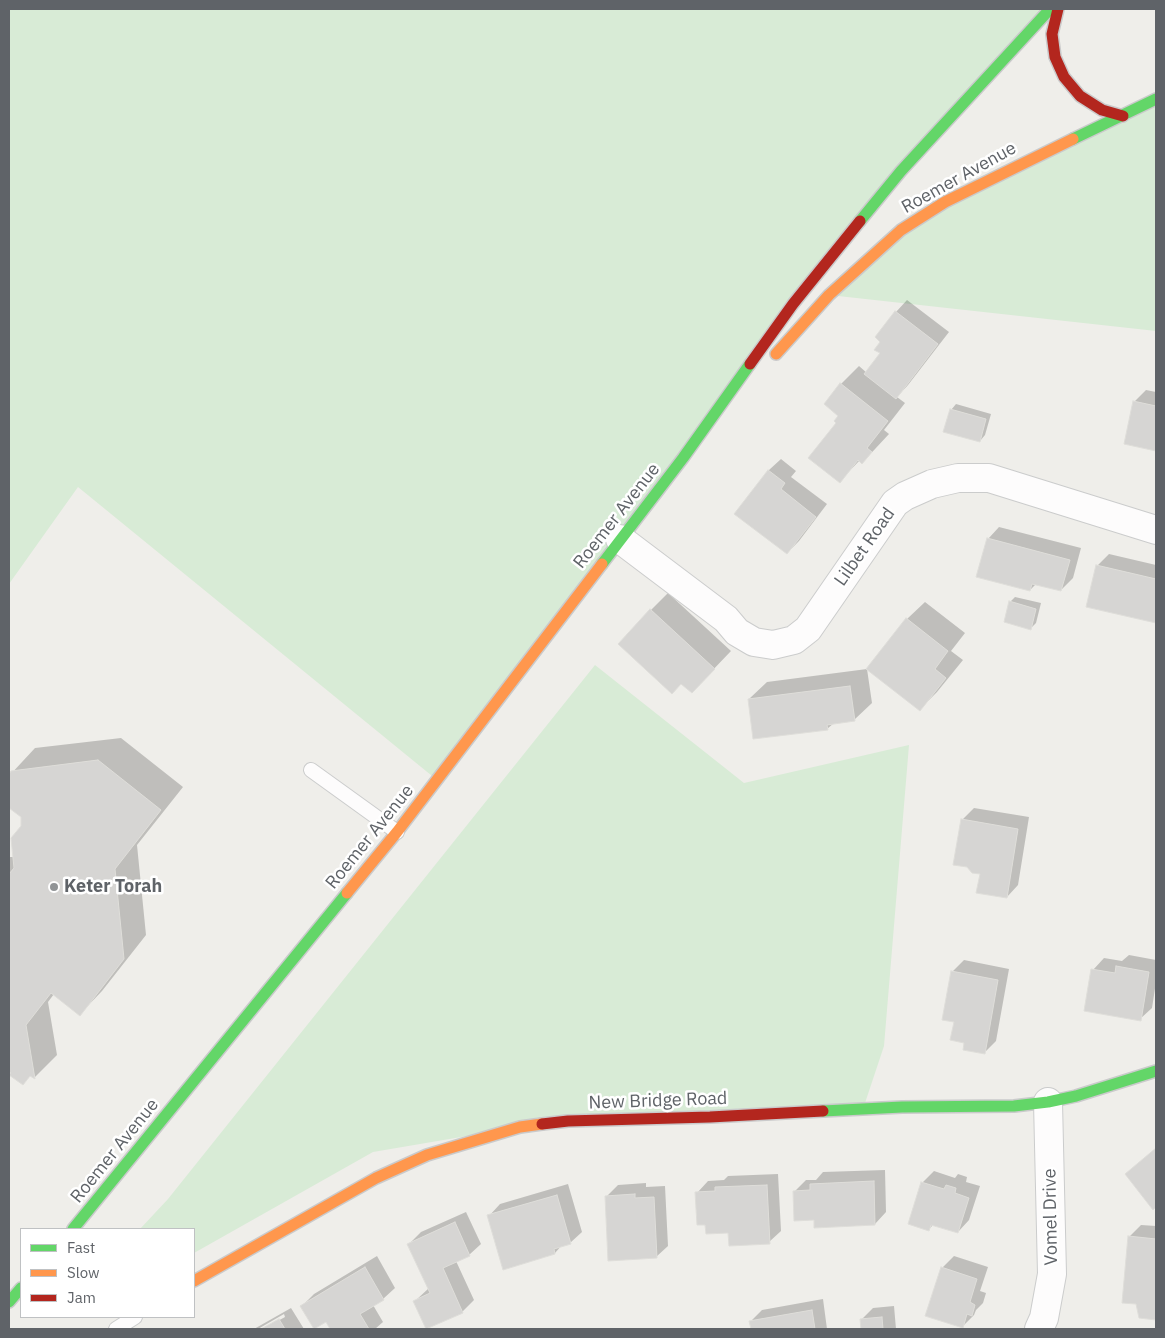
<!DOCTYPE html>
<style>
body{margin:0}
#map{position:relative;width:1165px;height:1338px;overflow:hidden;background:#efeeea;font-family:"IBM Plex Sans",sans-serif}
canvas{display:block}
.frame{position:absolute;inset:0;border:10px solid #5f6368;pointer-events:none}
.legend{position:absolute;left:20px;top:1228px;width:175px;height:90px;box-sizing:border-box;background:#fff;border:1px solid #bfc1c3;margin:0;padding:6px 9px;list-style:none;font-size:15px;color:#5f6368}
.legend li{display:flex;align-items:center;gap:10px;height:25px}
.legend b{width:25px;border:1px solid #bfc1c3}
</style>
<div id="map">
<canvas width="1165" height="1338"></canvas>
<div class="frame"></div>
<ul class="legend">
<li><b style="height:6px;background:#63d668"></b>Fast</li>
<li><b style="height:6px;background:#ff974d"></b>Slow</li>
<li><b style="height:6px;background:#b3261e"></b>Jam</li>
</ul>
</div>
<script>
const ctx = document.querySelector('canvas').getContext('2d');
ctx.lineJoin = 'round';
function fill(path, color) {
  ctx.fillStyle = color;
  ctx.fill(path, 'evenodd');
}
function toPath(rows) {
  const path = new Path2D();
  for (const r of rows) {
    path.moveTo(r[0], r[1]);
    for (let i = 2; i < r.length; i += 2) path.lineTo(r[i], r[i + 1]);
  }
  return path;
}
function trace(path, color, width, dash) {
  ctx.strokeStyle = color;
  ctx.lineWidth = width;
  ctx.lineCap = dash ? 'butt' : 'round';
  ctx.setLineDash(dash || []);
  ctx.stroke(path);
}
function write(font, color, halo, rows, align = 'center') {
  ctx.font = font + ' "IBM Plex Sans",sans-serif';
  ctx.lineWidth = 5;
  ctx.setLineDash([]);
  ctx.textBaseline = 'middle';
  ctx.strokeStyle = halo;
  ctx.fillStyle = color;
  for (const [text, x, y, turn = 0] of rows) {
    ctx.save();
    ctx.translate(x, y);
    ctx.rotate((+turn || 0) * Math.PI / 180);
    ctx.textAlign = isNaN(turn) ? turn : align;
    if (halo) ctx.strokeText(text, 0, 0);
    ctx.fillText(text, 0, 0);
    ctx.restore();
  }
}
fill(toPath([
 [9,9,1050,9,901,171,437,780,78,487,9,584],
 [1156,99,1156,331,829,295,901,230],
 [595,665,744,783,909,745,884,1046,863,1109,520,1127,373,1152,194,1253,194,1229,140,1229,168,1199]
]), '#d8ebd6');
fill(toPath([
 [907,300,949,332,908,385,897,397,905,403,884,430,889,434,862,463,860,460,840,481,838,422,839,415,825,404,841,384,859,366,867,373,881,353,882,341,896,312],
 [1146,390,1156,392,1156,450,1126,443,1134,402],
 [956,404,991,414,985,435,980,441,951,410],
 [781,459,796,471,791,477,827,504,799,541,787,553,736,514,769,470],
 [999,527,1081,548,1073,578,1061,590,1036,584,1030,590,988,539],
 [1109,554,1156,565,1155,622,1097,566],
 [668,593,731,651,709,674,651,610],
 [1015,597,1041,603,1036,623,1031,628,1010,602],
 [925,602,965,633,951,651,963,660,937,692,919,710,907,619],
 [867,669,872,703,854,720,834,723,827,729,749,699,767,682],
 [121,738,183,787,137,845,146,935,102,991,80,1014,54,994,48,1002,57,1055,35,1077,31,1075,23,1083,9,1069,9,857,14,857,22,826,22,817,9,806,9,776,35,748],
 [974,808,1029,817,1018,885,1007,897,981,873,962,820],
 [1129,955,1156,960,1156,982,1152,1008,1140,1019,1093,970,1104,958,1122,961],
 [964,960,1009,969,996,1041,984,1053,965,1042,955,1021,952,972],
 [1156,1148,1156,1206,1154,1208,1126,1175],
 [885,1170,886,1212,875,1224,815,1219,794,1192,806,1180,816,1180,823,1172],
 [934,1171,955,1178,958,1174,967,1177,966,1182,980,1186,969,1220,958,1232,934,1224,929,1229,922,1183],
 [778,1174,781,1231,769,1242,729,1232,706,1223,697,1193,708,1181,724,1180,728,1176],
 [646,1183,646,1187,665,1186,668,1246,656,1257,606,1197,618,1185],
 [568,1184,582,1232,570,1243,562,1245,555,1253,489,1216,500,1204],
 [466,1212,481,1244,469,1255,456,1261,474,1300,462,1312,426,1328,415,1301,429,1288,409,1244,421,1232],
 [1141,1225,1156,1226,1156,1319,1140,1317,1129,1237],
 [377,1256,395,1288,383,1299,373,1305,383,1322,375,1329,332,1329,327,1321,302,1306,314,1294],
 [954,1256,988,1267,980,1291,986,1293,983,1303,976,1310,974,1315,962,1327,942,1268],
 [823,1299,827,1329,752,1329,751,1321,762,1310],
 [894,1306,896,1329,862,1329,861,1320,873,1308],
 [291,1308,304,1329,263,1329,285,1317,284,1314,258,1329,254,1329]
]), '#0003');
const building = toPath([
 [895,311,938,344,896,399,864,374,880,353,874,350,880,342,875,337,895,311],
 [840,383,888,421,867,448,872,452,862,464,858,460,840,483,808,458,836,423,834,421,838,416,824,404,840,383],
 [1133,401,1156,406,1156,451,1124,444,1133,401],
 [950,409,986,419,980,442,943,432,950,409],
 [768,470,785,483,781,489,816,517,787,554,734,514,768,470],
 [987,538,1070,560,1061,591,1032,584,1030,591,976,577,987,538],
 [1096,565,1156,579,1156,623,1086,607,1096,565],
 [1009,601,1036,609,1031,630,1004,622,1009,601],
 [650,609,715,669,692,693,681,684,672,694,618,644,650,609],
 [906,618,948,651,935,669,946,678,920,711,866,669,906,618],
 [850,686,855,721,827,725,828,730,753,739,748,699,850,686],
 [98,760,161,810,115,869,124,959,80,1016,51,993,26,1025,35,1079,30,1076,23,1085,9,1075,11,1073,9,1071,9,874,14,868,11,838,21,826,21,817,9,808,9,774,11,771,98,760],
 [961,819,1018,829,1007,898,976,893,980,874,972,873,967,867,953,865,961,819],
 [1116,966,1149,972,1141,1021,1084,1011,1091,969,1115,973,1116,966],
 [951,971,998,980,985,1054,963,1050,964,1043,950,1040,954,1022,942,1020,951,971],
 [1156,1148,1156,1207,1153,1210,1125,1174,1156,1148],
 [874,1181,875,1225,814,1228,814,1220,794,1221,793,1191,810,1190,810,1184,874,1181],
 [921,1182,944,1189,946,1185,956,1188,955,1193,969,1198,958,1233,931,1225,929,1231,908,1224,921,1182],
 [767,1185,770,1244,729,1246,728,1233,706,1234,705,1225,697,1225,695,1192,715,1191,715,1187,767,1185],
 [635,1194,635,1198,654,1197,657,1258,608,1261,605,1196,635,1194],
 [557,1195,571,1244,554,1249,555,1254,503,1270,487,1215,557,1195],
 [455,1222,470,1256,443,1268,463,1313,426,1329,413,1301,430,1293,407,1244,455,1222],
 [1128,1236,1156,1239,1156,1320,1139,1318,1136,1304,1122,1303,1128,1236],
 [365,1267,384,1300,360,1314,369,1329,330,1329,326,1322,314,1329,300,1306,365,1267],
 [941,1267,977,1279,970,1302,975,1305,972,1316,967,1314,963,1328,925,1316,941,1267],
 [812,1310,815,1329,751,1329,749,1321,812,1310],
 [882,1317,883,1329,861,1329,860,1319,882,1317],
 [279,1319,285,1329,261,1329,279,1319]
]);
fill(building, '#d6d5d3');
trace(building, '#deddd9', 1);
const lane = toPath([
 [311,770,397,832],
 [116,1329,135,1317]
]);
const street = toPath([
 [620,539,726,619,737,632,754,642,773,645,794,640,808,629,895,503,905,496,932,484,958,478,989,478,1156,530],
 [1039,1329,1044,1318,1052,1274,1048,1102]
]);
const fast = toPath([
 [1073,139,1156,99],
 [860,221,901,171,1050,9],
 [602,564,683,458,750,364],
 [823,1111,902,1107,1014,1106,1048,1102,1076,1096,1156,1071],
 [73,1229,347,893],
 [9,1302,21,1288]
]);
const slow = toPath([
 [776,354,829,295,901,230,945,202,1073,139],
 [347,893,397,832,602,564],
 [194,1281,376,1178,427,1155,520,1127,542,1124]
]);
const jam = toPath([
 [1058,9,1052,34,1055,57,1064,77,1080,96,1102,110,1123,116],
 [750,364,793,304,860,221],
 [542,1124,568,1121,710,1117,823,1111]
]);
trace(lane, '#cbcccc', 16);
trace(street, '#cbcccc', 30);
trace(fast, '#cacacb', 14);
trace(slow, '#cacacb', 14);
trace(jam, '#cacacb', 14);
trace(lane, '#fdfcfc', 14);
trace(street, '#fdfcfc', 28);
trace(fast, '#63d668', 11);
trace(slow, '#ff974d', 11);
trace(jam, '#b3261e', 11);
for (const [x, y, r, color] of [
 [54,887,5,"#919496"]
]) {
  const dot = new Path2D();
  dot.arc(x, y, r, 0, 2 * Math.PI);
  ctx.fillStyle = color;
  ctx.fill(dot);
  trace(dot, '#fff', 2);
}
write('18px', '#5f6368', '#fff', [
 ["Roemer Avenue",959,178,-29],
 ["Roemer Avenue",617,516,-52],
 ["Lilbet Road",865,547,-55],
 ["Roemer Avenue",370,837,-51],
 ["New Bridge Road",658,1101,-2],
 ["Roemer Avenue",115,1151,-51],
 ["Vomel Drive",1051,1217,-91]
]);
write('bold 18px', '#5f6368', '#fff', [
 ["Keter Torah",64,887]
], 'left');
</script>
